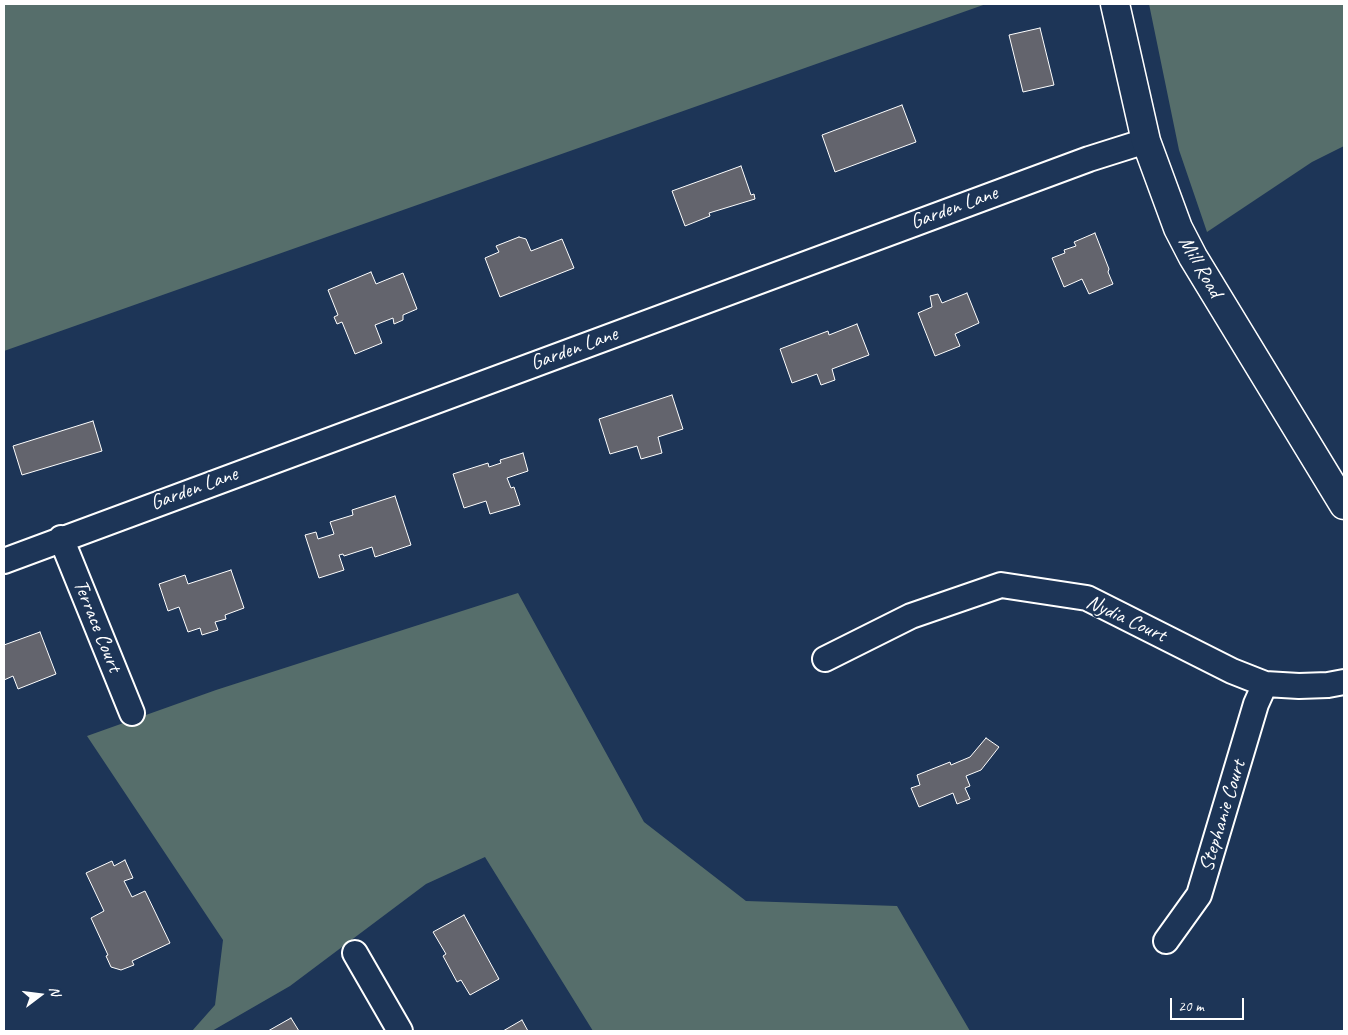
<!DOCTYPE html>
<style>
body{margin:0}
#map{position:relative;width:1348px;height:1035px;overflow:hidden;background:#1d3557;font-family:Caveat,sans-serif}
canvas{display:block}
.frame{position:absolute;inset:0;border:5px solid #fff;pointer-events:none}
.north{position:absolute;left:15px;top:970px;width:50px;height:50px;-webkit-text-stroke:4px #1d3557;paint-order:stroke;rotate:75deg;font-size:14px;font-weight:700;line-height:20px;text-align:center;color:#fff}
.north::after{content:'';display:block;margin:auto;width:18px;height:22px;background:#fff;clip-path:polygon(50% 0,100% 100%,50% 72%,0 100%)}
.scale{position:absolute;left:1170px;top:998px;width:74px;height:22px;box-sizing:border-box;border:2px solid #fff;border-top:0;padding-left:6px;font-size:15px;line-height:18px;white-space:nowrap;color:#fff;-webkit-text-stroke:4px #1d3557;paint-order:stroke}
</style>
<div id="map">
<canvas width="1348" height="1035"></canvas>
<div class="frame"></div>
<div class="north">N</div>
<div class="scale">20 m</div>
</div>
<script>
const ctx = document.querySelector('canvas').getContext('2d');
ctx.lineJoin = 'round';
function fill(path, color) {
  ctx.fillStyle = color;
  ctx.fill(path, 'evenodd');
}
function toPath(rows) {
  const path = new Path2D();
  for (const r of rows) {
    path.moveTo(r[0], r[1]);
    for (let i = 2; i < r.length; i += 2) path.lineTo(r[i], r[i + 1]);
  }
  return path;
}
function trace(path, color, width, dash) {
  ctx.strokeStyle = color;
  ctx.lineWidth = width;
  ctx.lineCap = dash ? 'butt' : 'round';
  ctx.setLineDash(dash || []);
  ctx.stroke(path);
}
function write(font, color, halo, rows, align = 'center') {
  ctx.font = font + ' Caveat,sans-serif';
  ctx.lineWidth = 4;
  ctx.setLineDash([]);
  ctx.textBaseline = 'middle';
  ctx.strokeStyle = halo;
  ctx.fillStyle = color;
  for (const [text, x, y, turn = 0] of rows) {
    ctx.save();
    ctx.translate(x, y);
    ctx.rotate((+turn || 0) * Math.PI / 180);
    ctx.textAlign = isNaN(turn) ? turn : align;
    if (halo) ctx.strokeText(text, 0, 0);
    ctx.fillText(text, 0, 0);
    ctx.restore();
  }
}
fill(toPath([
 [4,4,986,4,4,351],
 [1149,4,1344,4,1344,146,1312,162,1207,232,1179,150],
 [518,593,644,822,746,901,897,906,970,1031,593,1031,485,857,426,884,290,986,212,1031,192,1031,215,1005,223,940,87,736,216,690]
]), '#566e6b');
const building = toPath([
 [1040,28,1054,85,1023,92,1009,35,1040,28],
 [902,105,916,142,835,172,822,135,902,105],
 [741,166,751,195,754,194,755,199,709,213,710,216,685,226,672,191,741,166],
 [1095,233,1109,269,1108,272,1113,284,1089,294,1082,279,1064,287,1052,258,1065,253,1064,250,1076,246,1074,242,1095,233],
 [519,237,526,239,531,251,562,239,574,268,500,297,485,258,499,252,496,246,519,237],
 [371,272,376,284,403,273,417,309,403,315,403,320,394,324,393,318,375,325,382,343,355,354,342,322,337,324,334,317,338,315,328,290,371,272],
 [967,293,979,323,955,334,960,346,935,356,918,313,932,307,930,296,938,294,942,303,967,293],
 [857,324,869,355,832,369,835,380,821,385,817,374,792,383,780,349,828,331,829,335,857,324],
 [672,395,683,429,658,437,662,453,641,459,637,446,610,454,599,419,672,395],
 [93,421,102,451,22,475,13,446,93,421],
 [523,453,528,471,507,478,511,488,514,487,520,505,490,514,486,501,464,508,453,474,488,463,489,467,501,463,500,460,523,453],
 [395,496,411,545,375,557,372,547,344,556,343,554,339,555,344,570,319,578,305,535,316,532,318,539,334,534,330,522,353,515,352,510,395,496],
 [231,570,244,608,225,615,226,619,215,622,218,630,202,635,200,628,188,632,179,607,168,611,159,584,185,575,188,584,231,570],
 [40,632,56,674,18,689,13,676,4,680,4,645,40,632],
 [986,738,999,747,981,770,966,776,970,786,965,788,970,799,957,804,953,793,919,807,911,788,920,785,917,775,950,762,951,765,970,757,986,738],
 [125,860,133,878,124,881,132,897,145,891,170,943,132,961,134,965,121,970,111,967,106,956,108,955,91,918,104,911,86,873,112,861,114,866,125,860],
 [464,915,499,979,470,995,461,980,457,982,443,956,446,954,433,932,464,915],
 [291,1018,299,1031,268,1031,291,1018],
 [522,1020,528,1031,503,1031,522,1020]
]);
fill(building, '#63646d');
trace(building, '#fff', 1);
const minor = toPath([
 [61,538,132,713],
 [4,561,1089,159,1146,141],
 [825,659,911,616,1001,585,1087,598,1232,671,1265,684,1299,686,1328,685,1344,682],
 [1166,941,1199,895,1256,704,1265,684],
 [355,953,400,1031]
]);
const secondary = toPath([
 [1115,4,1146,141,1178,228,1193,257,1344,505]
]);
trace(minor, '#fff', 28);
trace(secondary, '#fff', 31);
trace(minor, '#1d3557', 24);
trace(secondary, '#1d3557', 28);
write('21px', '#fff', '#1d3557', [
 ["Garden Lane",954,208,-20],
 ["Mill Road",1200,267,60],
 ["Garden Lane",574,349,-20],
 ["Garden Lane",194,489,-20],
 ["Nydia Court",1126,619,25],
 ["Terrace Court",97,626,68],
 ["Stephanie Court",1223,816,-73]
]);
</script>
